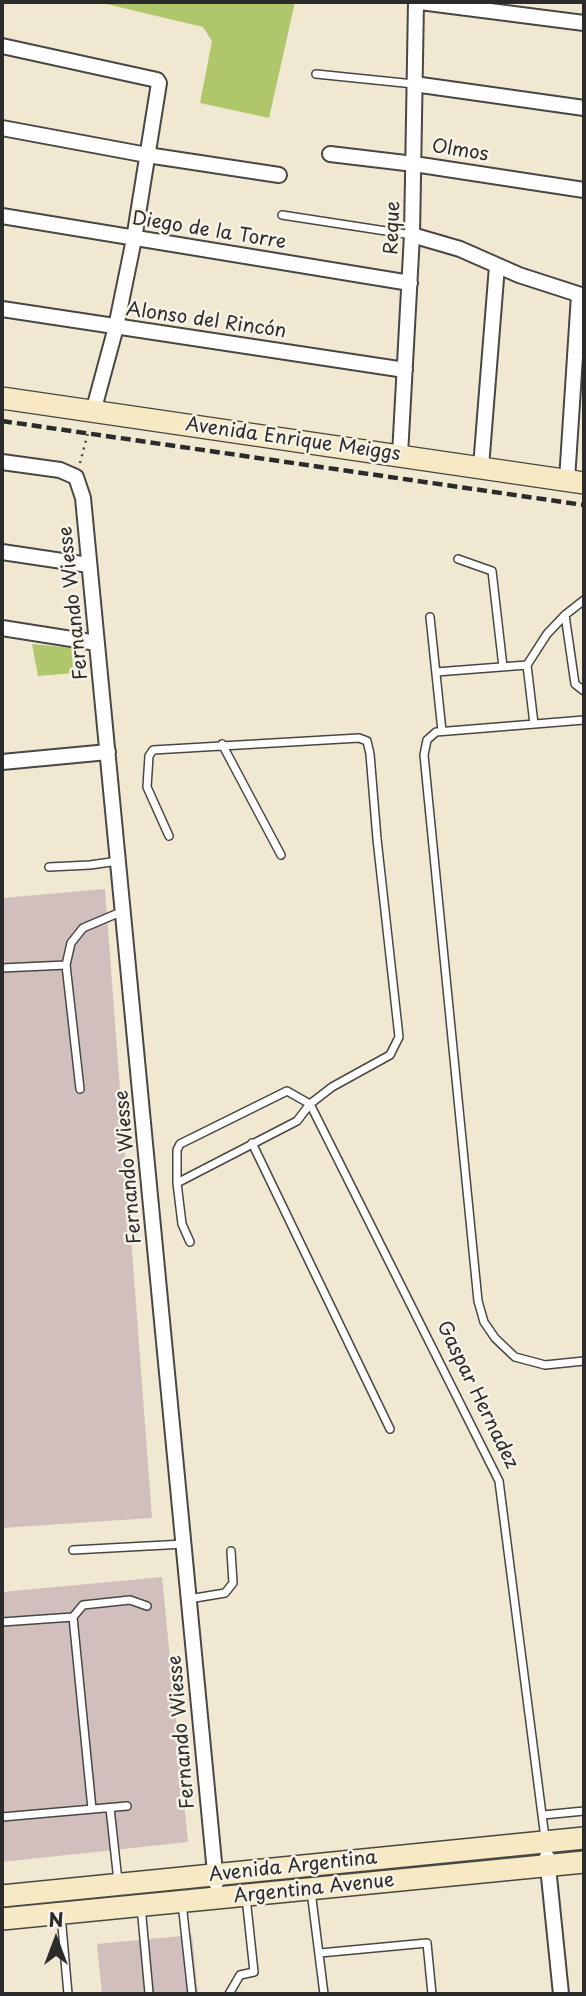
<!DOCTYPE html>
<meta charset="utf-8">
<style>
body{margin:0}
#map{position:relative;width:586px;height:1996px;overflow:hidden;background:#f1e8d1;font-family:"Playpen Sans",sans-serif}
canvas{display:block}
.frame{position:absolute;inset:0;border:4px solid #2b2b2b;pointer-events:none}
.north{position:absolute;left:21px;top:1905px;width:70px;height:70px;-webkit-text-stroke:5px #f7f3e8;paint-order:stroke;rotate:0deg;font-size:19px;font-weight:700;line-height:28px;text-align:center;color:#2b2b2b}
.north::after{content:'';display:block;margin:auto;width:24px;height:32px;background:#2b2b2b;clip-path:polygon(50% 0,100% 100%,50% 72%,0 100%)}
</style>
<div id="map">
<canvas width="586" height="1996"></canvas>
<div class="frame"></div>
<div class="north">N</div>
</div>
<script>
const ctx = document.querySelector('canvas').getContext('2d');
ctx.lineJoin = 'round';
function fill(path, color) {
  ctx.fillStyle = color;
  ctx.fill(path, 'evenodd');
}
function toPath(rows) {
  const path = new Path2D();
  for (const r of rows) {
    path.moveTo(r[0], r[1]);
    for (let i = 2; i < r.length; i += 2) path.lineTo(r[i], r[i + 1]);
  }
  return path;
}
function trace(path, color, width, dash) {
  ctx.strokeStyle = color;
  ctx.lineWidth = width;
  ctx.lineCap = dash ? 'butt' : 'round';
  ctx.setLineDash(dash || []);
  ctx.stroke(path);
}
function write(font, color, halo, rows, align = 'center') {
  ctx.font = font + ' "Playpen Sans",sans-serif';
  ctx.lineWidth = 5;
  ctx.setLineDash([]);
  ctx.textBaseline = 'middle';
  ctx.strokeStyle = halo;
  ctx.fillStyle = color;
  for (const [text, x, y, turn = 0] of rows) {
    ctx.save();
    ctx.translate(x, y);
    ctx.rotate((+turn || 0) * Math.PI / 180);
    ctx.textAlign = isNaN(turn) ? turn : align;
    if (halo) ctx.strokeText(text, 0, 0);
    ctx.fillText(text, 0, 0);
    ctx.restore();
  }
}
fill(toPath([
 [105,889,152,1518,2,1528,2,898],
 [162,1577,188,1842,2,1862,2,1592],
 [192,1935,198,1994,102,1994,97,1944]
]), '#d1bfbd');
fill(toPath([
 [98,2,295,2,269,118,200,103,212,41,203,27],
 [32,644,72,648,73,673,38,676]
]), '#b0c66b');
const lane = toPath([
 [316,74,414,84],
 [282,215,412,235],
 [458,559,492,571,503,667],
 [565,615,575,684,584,691],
 [430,617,442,731],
 [436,672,527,665],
 [584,720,436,732,427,740,424,755,478,1301,484,1322,495,1338,515,1357,545,1365,584,1361],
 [534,724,527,665,547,634,565,615,584,600],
 [222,744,281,855],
 [169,836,147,787,149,756,153,750,359,738,367,741,370,754,377,839,399,1037,390,1055,332,1087,310,1104,297,1121,177,1183],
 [49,867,90,865,118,861],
 [66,965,80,1089],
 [2,968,66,965,71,943,83,928,123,911],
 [252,1143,390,1429],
 [190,1242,182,1224,177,1183,177,1150,180,1144,287,1091,310,1104,499,1481,545,1838],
 [73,1550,184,1544],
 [189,1599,225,1593,233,1583,231,1551],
 [2,1622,73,1617],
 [110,1808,118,1881],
 [92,1809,73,1617,83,1605,130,1600,147,1606],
 [543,1815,584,1811],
 [2,1817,127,1806],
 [311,1891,324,1994],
 [182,1903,192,1994],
 [141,1906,149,1993],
 [61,1915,68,1994],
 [320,1953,427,1943,432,1994],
 [229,1994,240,1975,254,1972,246,1897]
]);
const street = toPath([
 [420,2,584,23],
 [2,46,157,80,159,83,134,239,116,327,93,412],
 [414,84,584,108],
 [2,128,147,155,279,175],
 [330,154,414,164,584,190],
 [2,216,410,283],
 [412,235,460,249,519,275,584,296],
 [2,309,405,370],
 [400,455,412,235,416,2],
 [2,462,60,470,76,477,83,498,216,1883],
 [481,467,497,266],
 [567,480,579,295],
 [2,552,89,565],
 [2,628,97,643],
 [2,762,108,752],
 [547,1857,561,1994]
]);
const secondary = toPath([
 [2,398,584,483],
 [2,1896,584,1838],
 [2,1919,584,1862]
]);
trace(lane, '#494744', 10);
trace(street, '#494744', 18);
trace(secondary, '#494744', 24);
trace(toPath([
 [80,463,89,429]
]), '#494744', 2.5, [2, 5]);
trace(lane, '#fff', 7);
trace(street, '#fff', 14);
trace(secondary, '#f6e9c3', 21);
trace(toPath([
 [2,421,584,505]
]), '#2b2b2b', 4.5, [10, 5]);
write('19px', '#2b2b2b', '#f7f3e8', [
 ["Olmos",460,151,9],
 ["Reque",393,228,-88],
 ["Diego de la Torre",209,231,9],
 ["Alonso del Rincón",206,321,8],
 ["Avenida Enrique Meiggs",293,440,8],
 ["Fernando Wiesse",74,603,-96],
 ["Fernando Wiesse",129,1167,-95],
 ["Gaspar Hernadez",477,1395,64],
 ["Fernando Wiesse",182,1732,-95],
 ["Avenida Argentina",293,1867,-6],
 ["Argentina Avenue",314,1889,-6]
]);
</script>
